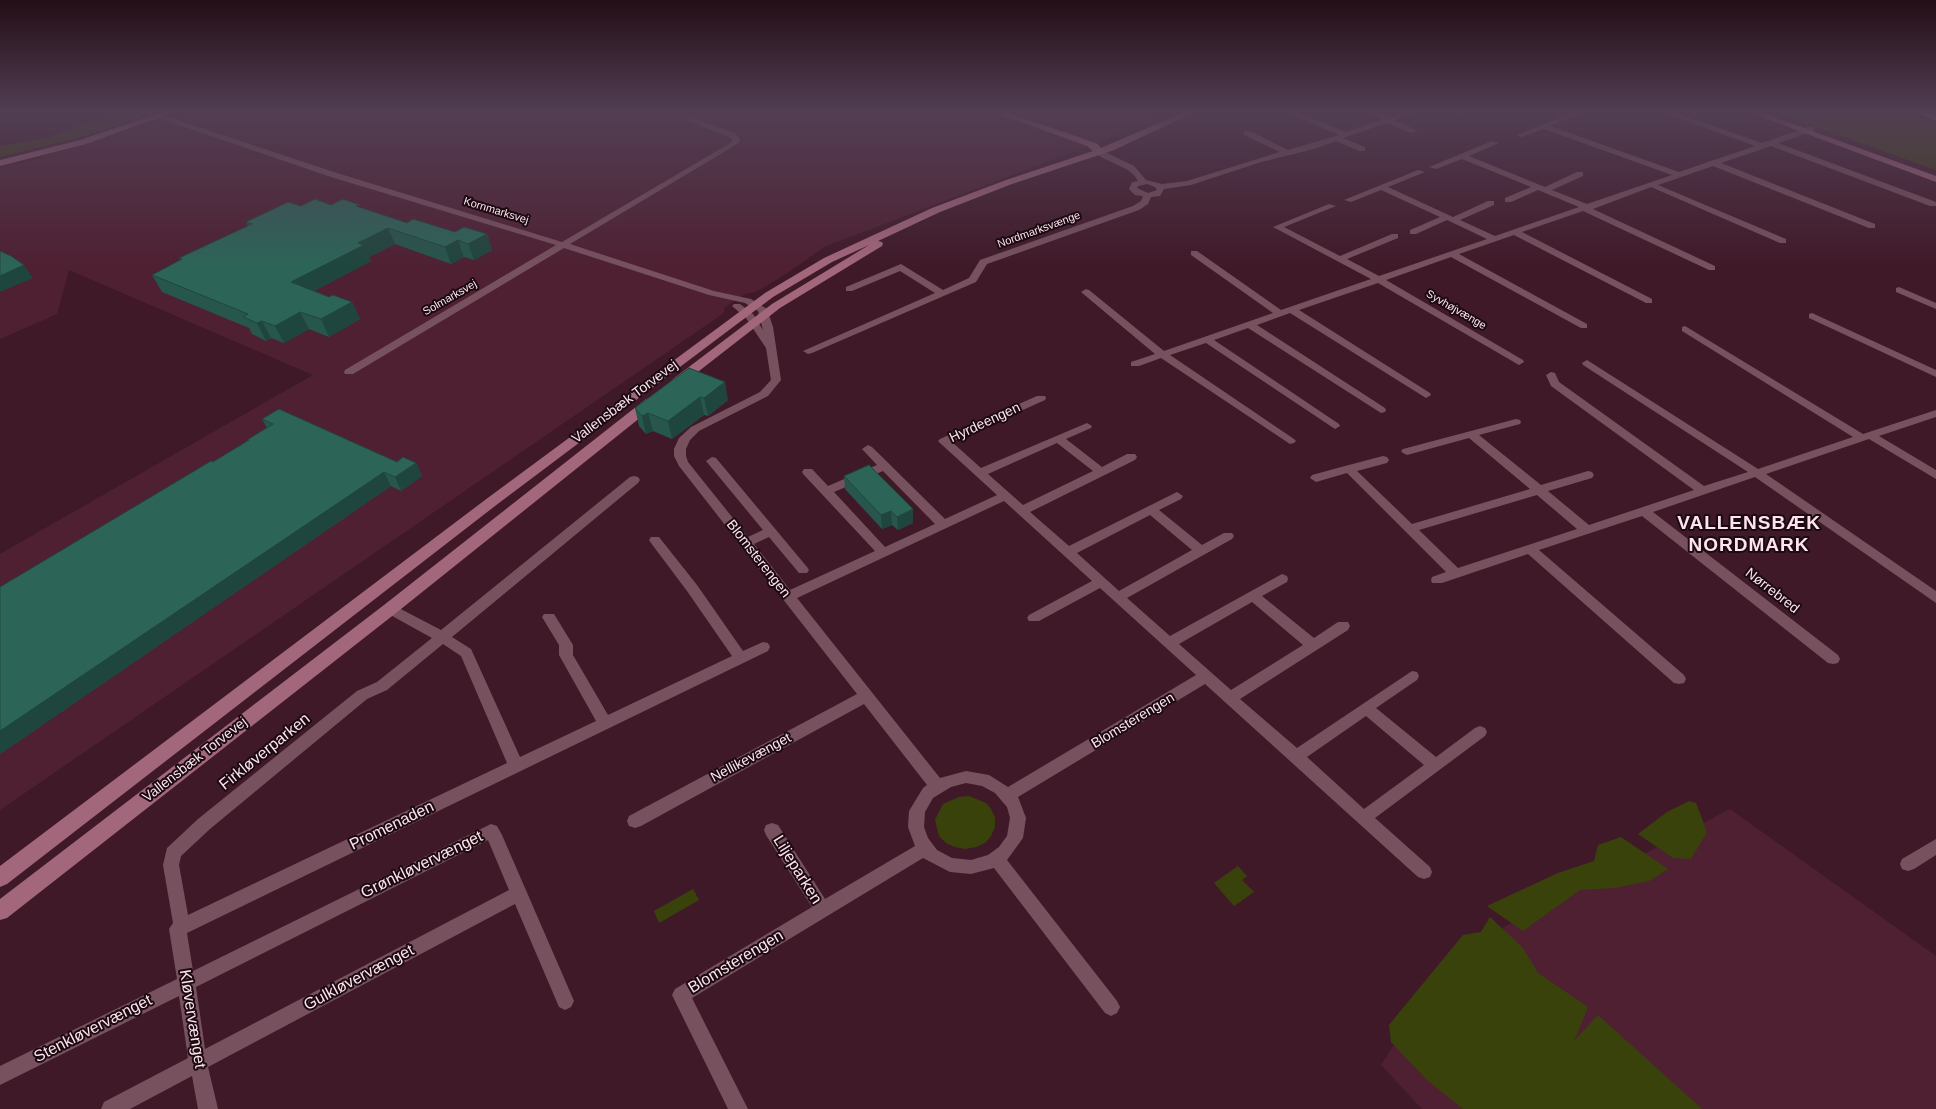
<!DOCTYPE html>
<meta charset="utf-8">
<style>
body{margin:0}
canvas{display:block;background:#3f1928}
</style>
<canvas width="1936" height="1109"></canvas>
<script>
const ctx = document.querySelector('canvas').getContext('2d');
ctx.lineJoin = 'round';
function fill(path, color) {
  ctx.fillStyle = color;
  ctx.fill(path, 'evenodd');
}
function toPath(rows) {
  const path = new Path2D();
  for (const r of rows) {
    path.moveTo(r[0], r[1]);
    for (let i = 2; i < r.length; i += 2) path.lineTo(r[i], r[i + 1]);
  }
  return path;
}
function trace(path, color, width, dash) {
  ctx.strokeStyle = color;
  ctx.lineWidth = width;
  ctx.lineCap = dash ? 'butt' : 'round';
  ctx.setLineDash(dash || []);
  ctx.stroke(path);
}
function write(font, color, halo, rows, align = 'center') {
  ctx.font = font + ' Arial,sans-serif';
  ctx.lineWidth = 4;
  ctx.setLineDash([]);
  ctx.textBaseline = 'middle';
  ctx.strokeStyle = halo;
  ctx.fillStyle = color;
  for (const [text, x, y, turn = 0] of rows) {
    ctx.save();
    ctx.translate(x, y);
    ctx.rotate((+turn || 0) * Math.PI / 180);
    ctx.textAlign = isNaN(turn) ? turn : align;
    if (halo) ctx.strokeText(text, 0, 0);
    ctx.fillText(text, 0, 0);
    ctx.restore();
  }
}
fill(toPath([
 [183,112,1177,112,824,247,789,272,756,292,745,294,724,308,724,313,0,810,0,554,313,375,69,270,57,314,0,339,0,167,30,161],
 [1730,809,1936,956,1936,1109,1422,1109,1381,1065,1455,953]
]), '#4e2032');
fill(toPath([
 [118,112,155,112,85,136,0,157,0,146,47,138],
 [1774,112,1907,112,1936,121,1936,170],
 [969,796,986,803,991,809,995,818,995,827,991,836,985,843,976,847,965,849,955,847,946,843,939,836,935,820,943,804,959,797],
 [1689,801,1696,803,1707,832,1691,859,1673,858,1638,834,1667,812],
 [1621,837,1668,869,1649,881,1614,888,1580,890,1523,931,1487,906,1558,873,1594,861,1598,845],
 [1238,866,1247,876,1242,880,1254,892,1234,906,1214,883],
 [693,889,699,900,659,923,654,911],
 [1490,917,1523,948,1538,973,1588,1007,1574,1041,1598,1015,1702,1109,1463,1109,1427,1080,1391,1042,1389,1025,1463,935,1481,932]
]), '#3a420c');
fill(toPath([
 [666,112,677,112,735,133,740,139,739,143,570,244,714,291,751,299,767,309,773,327,781,380,768,396,699,431,690,440,686,449,686,456,688,462,748,537,763,530,706,461,712,457,716,458,807,567,809,570,807,573,799,573,769,537,754,544,790,590,875,551,804,475,802,472,804,469,812,469,828,486,877,465,862,449,868,445,872,447,945,519,997,495,940,443,938,441,940,439,1037,396,1045,396,1046,398,1045,400,952,442,981,468,1087,423,1092,426,1091,428,1066,439,1102,467,1127,454,1135,454,1137,457,1135,460,1030,512,1069,546,1177,492,1183,496,1181,499,1159,510,1202,545,1224,533,1232,533,1234,536,1232,539,1127,598,1170,636,1282,574,1287,576,1288,579,1287,582,1262,596,1314,638,1338,622,1348,622,1350,626,1348,630,1240,699,1297,748,1412,671,1417,672,1419,676,1417,680,1376,708,1436,757,1475,728,1480,726,1485,728,1487,732,1485,736,1375,818,1430,867,1432,872,1430,877,1424,879,1418,877,1205,684,1018,797,1026,818,1023,838,1007,860,1117,1001,1120,1007,1117,1013,1111,1016,1105,1013,994,868,971,874,950,872,923,858,692,998,748,1109,728,1109,672,995,675,989,812,907,766,835,764,830,766,825,772,823,778,825,825,899,915,846,908,827,909,811,923,788,927,785,864,704,641,826,635,828,629,826,627,821,629,816,857,694,679,466,674,456,674,449,679,438,691,427,760,392,771,380,766,348,746,318,732,306,734,304,740,304,753,314,763,330,758,311,745,303,709,295,564,248,353,374,345,374,344,372,345,370,556,245,331,177,155,117,162,115,337,173,562,242,732,142,732,139,729,137,666,112],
 [1057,443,1093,471,1023,505,988,474,1057,443],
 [883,471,935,524,885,547,834,492,883,471],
 [1004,501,1092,581,1029,615,1027,618,1029,621,1039,621,1100,588,1196,675,1008,787,989,775,966,771,940,778,797,598,1004,501],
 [1150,515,1192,550,1119,591,1077,553,1150,515],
 [1252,602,1303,645,1231,690,1179,644,1252,602],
 [1366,716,1424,765,1364,809,1307,757,1366,716],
 [966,783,982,786,995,793,1007,807,1010,818,1007,836,999,847,988,855,971,860,952,858,937,850,928,838,924,827,925,812,933,798,951,787,966,783],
 [1296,112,1346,132,1383,119,1368,112,1378,112,1390,117,1403,112,1414,112,1394,120,1418,131,1411,133,1387,123,1343,138,1365,147,1365,151,1359,151,1336,141,1314,149,1261,162,1191,185,1164,189,1160,196,1151,197,1148,204,1139,210,987,264,976,282,812,353,808,354,803,351,935,293,900,271,852,291,846,291,846,287,901,264,943,290,969,278,980,260,1133,206,1141,201,1143,196,1135,195,1129,189,1132,182,1138,181,1134,175,1128,170,1095,154,1095,150,1101,150,1134,166,1146,180,1162,184,1187,181,1280,152,1244,135,1244,131,1250,131,1288,150,1339,135,1294,116,1293,114,1296,112],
 [1147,184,1155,187,1157,190,1148,193,1137,188,1138,186,1147,184],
 [1452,112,1461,112,1462,113,1458,115,1452,112],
 [1574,112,1584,112,1550,126,1679,172,1755,146,1662,112,1673,112,1762,143,1808,127,1814,127,1814,131,1778,143,1936,202,1936,206,1930,206,1771,146,1721,163,1875,224,1875,228,1869,228,1713,166,1658,185,1786,239,1786,243,1780,243,1651,187,1593,209,1715,266,1715,270,1709,270,1583,211,1522,232,1652,299,1652,303,1646,303,1514,235,1459,254,1587,324,1587,328,1581,328,1451,257,1386,280,1523,360,1524,362,1519,365,1378,283,1299,310,1430,393,1431,395,1426,398,1290,313,1257,325,1385,408,1386,410,1385,412,1381,413,1248,328,1214,340,1339,424,1340,426,1335,429,1206,343,1170,355,1294,439,1296,441,1294,443,1290,444,1161,358,1139,366,1131,366,1131,362,1155,354,1081,292,1086,289,1089,290,1164,351,1273,313,1191,255,1191,251,1197,251,1281,310,1371,279,1273,227,1329,204,1336,206,1284,227,1340,256,1392,234,1398,234,1398,238,1347,259,1379,276,1487,239,1447,220,1416,234,1410,234,1410,230,1440,217,1381,190,1351,202,1344,200,1418,170,1425,172,1388,187,1453,217,1488,201,1494,201,1494,205,1460,220,1495,236,1579,207,1538,190,1511,202,1505,202,1505,198,1531,187,1462,159,1436,169,1429,167,1492,141,1499,143,1469,156,1545,187,1577,172,1583,172,1583,176,1552,190,1587,204,1672,175,1544,129,1521,137,1517,135,1574,112],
 [1899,287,1936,303,1936,309,1896,292,1896,288,1899,287],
 [1812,313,1936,370,1936,377,1809,318,1809,314,1812,313],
 [1685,326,1863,434,1936,410,1936,417,1879,436,1936,470,1936,479,1869,439,1766,474,1936,591,1936,603,1755,477,1653,512,1838,655,1840,659,1838,663,1833,664,1828,663,1642,516,1539,550,1684,675,1686,679,1684,683,1679,684,1674,683,1528,554,1442,583,1432,583,1431,580,1432,577,1446,572,1347,473,1316,482,1310,478,1312,475,1345,466,1383,456,1387,457,1389,460,1387,463,1357,471,1412,524,1530,489,1469,438,1407,455,1403,453,1401,451,1403,449,1516,419,1520,420,1521,422,1520,424,1479,435,1541,485,1588,471,1592,472,1594,475,1592,478,1548,491,1589,525,1694,490,1551,386,1546,375,1551,372,1555,373,1559,382,1704,486,1748,472,1583,365,1582,363,1587,360,1758,469,1853,437,1682,331,1682,327,1685,326],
 [1537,495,1577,529,1458,568,1419,530,1537,495],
 [634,476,638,477,640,480,638,483,452,637,471,649,520,757,596,721,559,655,559,645,542,617,544,614,554,614,573,645,573,655,608,715,732,656,687,591,651,543,649,540,651,537,659,537,697,585,743,651,763,642,768,643,770,647,768,651,187,933,193,971,491,824,497,826,502,835,574,1001,571,1007,565,1010,559,1007,515,904,208,1067,218,1109,198,1109,192,1076,130,1109,101,1109,104,1102,188,1058,179,996,0,1085,0,1066,177,979,169,929,173,923,163,865,167,848,198,819,357,691,377,682,432,638,385,612,383,609,385,606,395,606,441,630,630,477,634,476],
 [443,644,461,656,507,763,188,915,179,865,181,856,210,829,367,699,387,690,443,644],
 [488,840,509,890,205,1049,196,987,488,840],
 [1936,839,1936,855,1914,869,1908,871,1902,869,1900,864,1902,859,1936,839]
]), '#77515e');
fill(toPath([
 [163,112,175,112,86,144,0,166,0,160,80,140,163,112],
 [993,112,1005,112,1093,142,1098,144,1101,148,1184,112,1195,112,1114,150,1012,184,940,212,878,241,882,242,883,244,882,246,780,308,681,385,673,385,671,382,673,379,772,304,869,245,832,262,773,297,495,506,7,884,0,887,0,866,485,500,765,293,824,258,932,208,1006,180,1093,151,1087,146,993,112],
 [1748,112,1760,112,1936,176,1936,182,1748,112],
 [651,398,657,402,656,405,396,613,7,918,0,920,0,899,384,605,646,399,651,398]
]), '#a3677c');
fill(toPath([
 [1915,112,1927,112,1936,115,1936,121,1915,112]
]), '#e487a8');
fill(toPath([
 [331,205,362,208,407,223,455,232,487,234,492,250,474,260,464,257,451,264,395,244,369,257,371,261,314,291,329,297,352,302,360,319,329,337,309,329,284,343,271,338,266,341,252,334,249,328,162,292,152,275,180,260,179,258,248,226,246,222,301,206],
 [689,368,728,400,708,416,704,415,672,439,653,431,646,434,639,426,635,408],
 [262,419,397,462,416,463,422,476,401,491,391,486,0,754,0,587,248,441,247,440,267,428],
 [844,476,913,509,913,523,898,530,892,525,882,529,845,489]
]), '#26564c');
fill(toPath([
 [388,228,395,244,369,257,371,261,299,299,291,282,358,243],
 [487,234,492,250,474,260,468,244],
 [458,240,464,257,451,264,445,247],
 [24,265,33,278,0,292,0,276],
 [352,302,360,319,329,337,321,319],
 [300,312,309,329,284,343,275,326],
 [262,321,271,338,266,341,257,323],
 [725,382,728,400,708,416,704,398],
 [700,397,704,415,672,439,668,421],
 [648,413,653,431,646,434,642,416],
 [416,463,422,476,401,491,395,477],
 [384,472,391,486,0,754,0,731],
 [913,509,913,523,898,530,897,517],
 [891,511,892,525,882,529,881,515]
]), '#1f463e');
const building = toPath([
 [315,199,331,205,343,199,360,205,356,206,407,223,413,219,455,232,464,227,487,234,468,244,458,240,445,247,388,228,358,243,364,245,291,282,329,297,333,295,352,302,321,319,300,312,275,326,262,321,257,323,243,317,248,314,152,275,182,259,179,258,252,224,246,222,288,202,301,206,315,199],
 [0,251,11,256,24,265,0,276,0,251],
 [689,368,725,382,704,398,700,397,668,421,648,413,642,416,635,408,689,368],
 [279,409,397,462,403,457,416,463,395,477,384,472,0,731,0,587,211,461,213,462,249,440,247,440,273,424,262,419,279,409],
 [869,465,913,509,897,517,891,511,881,515,844,476,869,465]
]);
fill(building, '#2c6458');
trace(building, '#1f463e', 1);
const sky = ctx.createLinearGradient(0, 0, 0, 267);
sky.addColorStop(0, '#230e16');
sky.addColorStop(0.42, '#523e53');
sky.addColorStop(1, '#523e5300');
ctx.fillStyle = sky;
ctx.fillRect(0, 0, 1936, 267);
write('11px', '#fee3ec', '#1b0a11', [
 ["Kornmarksvej",496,211,17],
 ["Nordmarksvænge",1039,230,-20],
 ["Solmarksvej",450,298,-30],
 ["Syvhøjvænge",1456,310,30]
]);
write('14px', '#fee3ec', '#1b0a11', [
 ["Vallensbæk Torvevej",625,402,-37],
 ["Hyrdeengen",985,423,-25],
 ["Blomsterengen",758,559,52],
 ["Nørrebred",1772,591,38],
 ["Blomsterengen",1133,721,-31],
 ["Nellikevænget",751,758,-28],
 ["Vallensbæk Torvevej",195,760,-38]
]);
write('16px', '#fee3ec', '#1b0a11', [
 ["Firkløverparken",265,752,-39],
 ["Promenaden",392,826,-26],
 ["Grønkløvervænget",422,865,-26],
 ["Liljeparken",797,870,58],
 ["Blomsterengen",736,962,-31],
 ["Gulkløvervænget",359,978,-28],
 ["Kløvervænget",192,1019,81],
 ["Stenkløvervænget",93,1029,-27]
]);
ctx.letterSpacing = '1px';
write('bold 19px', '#fee3ec', '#1b0a11', [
 ["VALLENSBÆK",1749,524],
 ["NORDMARK",1749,546]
]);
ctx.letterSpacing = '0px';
</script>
